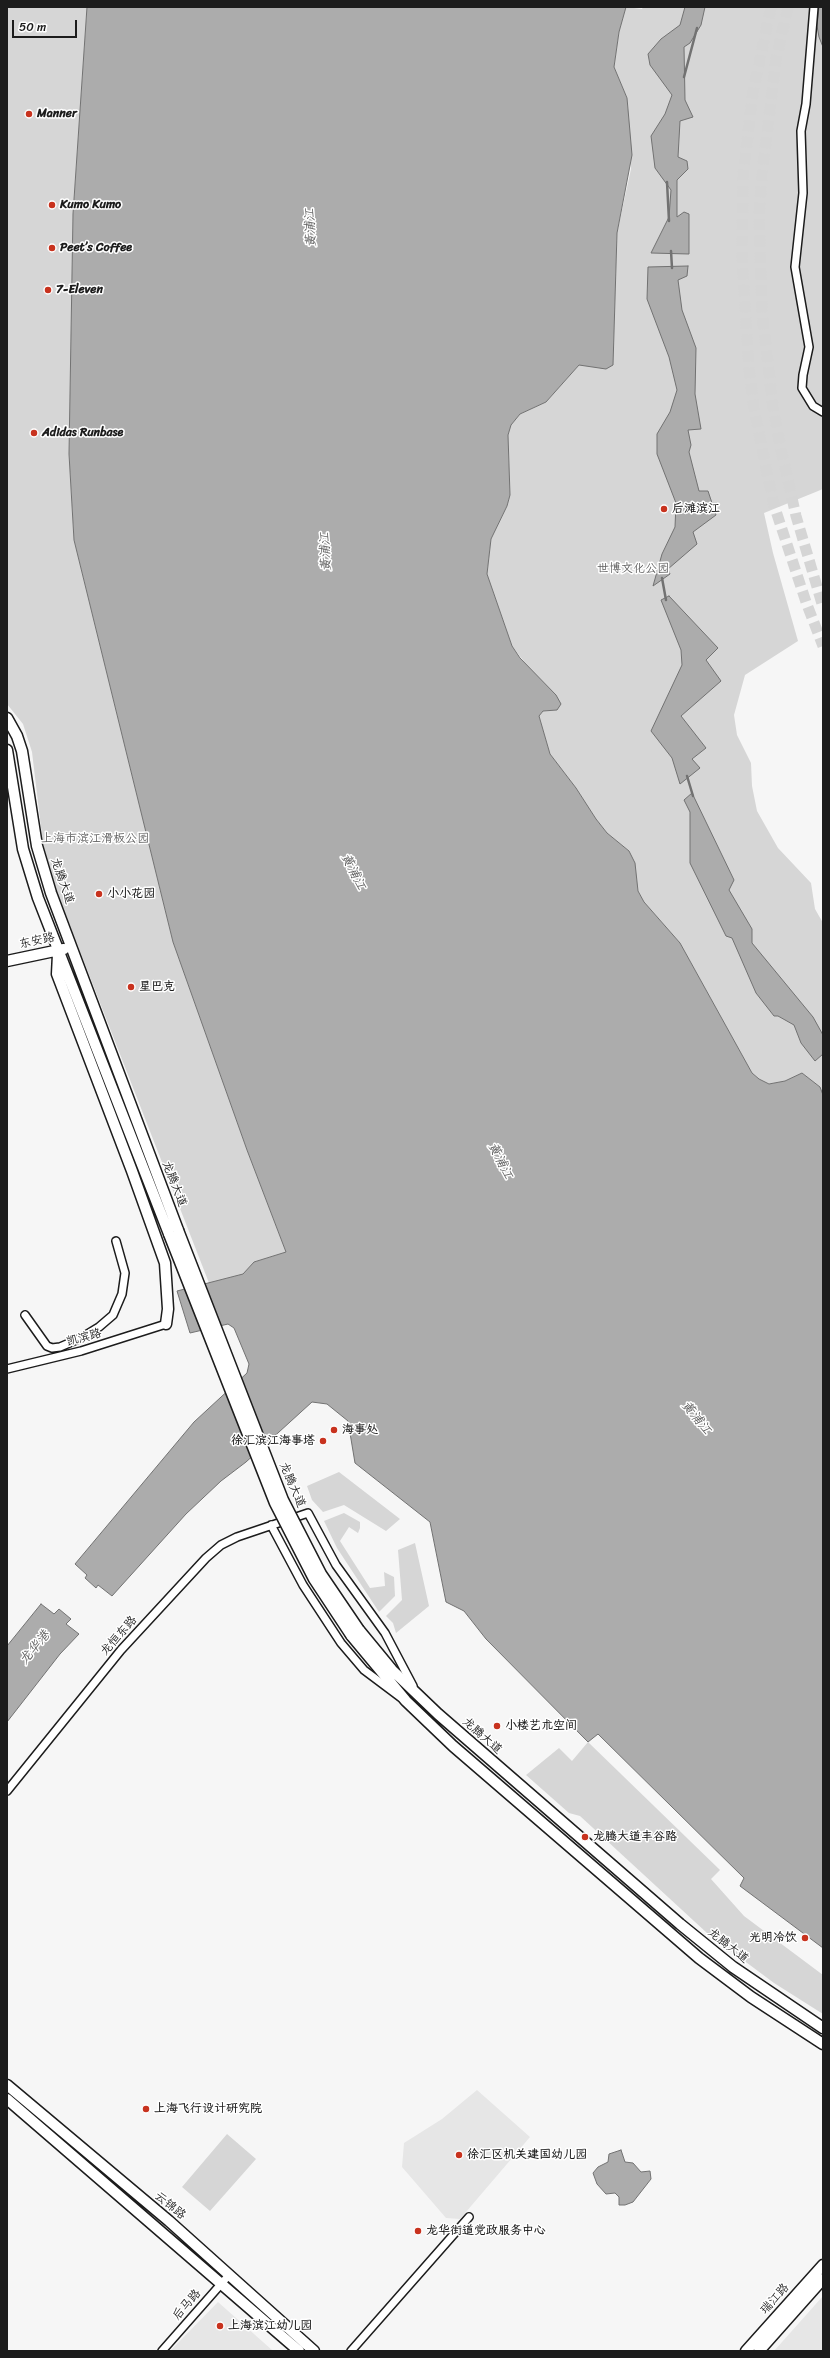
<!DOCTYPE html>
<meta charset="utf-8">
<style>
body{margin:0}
#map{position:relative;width:830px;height:2358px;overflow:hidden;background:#f6f6f6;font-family:Sriracha,sans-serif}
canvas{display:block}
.frame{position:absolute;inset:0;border:8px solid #1c1c1c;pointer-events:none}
.scale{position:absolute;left:12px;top:20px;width:65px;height:18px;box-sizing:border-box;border:2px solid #1c1c1c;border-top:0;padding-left:5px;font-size:12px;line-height:14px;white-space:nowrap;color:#1c1c1c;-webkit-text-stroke:3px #fff;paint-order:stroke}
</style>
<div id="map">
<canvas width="830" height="2358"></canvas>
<div class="frame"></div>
<div class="scale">50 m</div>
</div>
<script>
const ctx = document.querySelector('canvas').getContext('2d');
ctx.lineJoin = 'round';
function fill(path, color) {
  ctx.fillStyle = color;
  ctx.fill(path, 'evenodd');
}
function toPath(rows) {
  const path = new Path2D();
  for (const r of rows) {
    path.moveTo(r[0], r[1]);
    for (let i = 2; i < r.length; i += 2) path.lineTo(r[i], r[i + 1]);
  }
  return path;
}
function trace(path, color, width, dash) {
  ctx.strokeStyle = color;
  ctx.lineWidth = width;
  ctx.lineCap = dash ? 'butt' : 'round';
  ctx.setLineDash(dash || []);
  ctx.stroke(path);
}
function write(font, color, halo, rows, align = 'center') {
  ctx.font = font + ' Sriracha,"LXGW WenKai TC",sans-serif';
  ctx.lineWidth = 3;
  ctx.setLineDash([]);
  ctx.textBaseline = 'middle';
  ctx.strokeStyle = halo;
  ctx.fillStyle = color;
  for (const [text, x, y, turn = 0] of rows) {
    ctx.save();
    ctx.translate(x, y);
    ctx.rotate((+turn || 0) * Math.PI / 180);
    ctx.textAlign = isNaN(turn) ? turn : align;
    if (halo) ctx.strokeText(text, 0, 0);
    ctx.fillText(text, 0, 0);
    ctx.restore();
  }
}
fill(toPath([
 [477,2090,530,2137,460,2219,446,2218,402,2167,404,2143,442,2119],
 [823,2296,823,2351,774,2351],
 [218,2302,272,2350,271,2351,170,2351]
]), '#e6e6e6');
fill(toPath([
 [7,7,87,7,73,214,69,454,74,540,173,942,247,1150,286,1252,254,1262,244,1274,209,1283,53,882,43,844,32,752,23,724,7,704],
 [626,7,642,9,643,7,823,7,823,489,764,513,773,553,798,641,745,675,734,715,737,735,751,763,752,786,757,811,778,848,811,883,815,909,823,923,823,1095,820,1087,802,1073,785,1081,769,1084,759,1079,752,1073,680,943,644,902,638,891,629,851,607,833,596,819,576,788,550,754,539,716,543,711,557,710,556,695,532,672,512,646,487,574,491,539,507,506,510,495,508,435,511,425,520,414,546,402,579,365,613,365,617,233,631,169,627,98,614,67,619,32],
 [339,1472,400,1519,386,1531,344,1505,323,1512,312,1500,307,1486],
 [344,1513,360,1522,360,1528,358,1533,349,1527,340,1541,370,1588,385,1586,384,1572,394,1577,395,1596,379,1612,337,1548,324,1521],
 [415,1543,429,1606,396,1633,393,1623,386,1616,402,1600,398,1550],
 [588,1742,720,1870,711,1879,744,1916,823,1975,823,2014,774,1983,707,1933,580,1816,569,1813,526,1775,559,1748,572,1761],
 [227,2134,256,2159,210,2211,182,2187]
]), '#d6d6d6');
const water = toPath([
 [87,7,626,7,619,32,614,67,627,98,632,155,617,233,613,365,606,369,579,365,546,402,520,414,511,425,508,435,510,495,507,506,491,539,487,574,512,646,520,658,556,695,561,704,557,710,543,711,539,716,550,754,576,788,596,819,607,833,629,851,635,863,638,891,644,902,680,943,752,1073,759,1079,769,1084,785,1081,802,1073,820,1087,823,1095,823,1948,740,1886,744,1878,598,1734,588,1742,486,1639,464,1611,446,1602,430,1522,355,1463,348,1421,327,1404,312,1402,246,1462,221,1481,186,1514,112,1596,98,1585,96,1588,85,1578,87,1575,75,1564,194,1422,247,1373,249,1364,234,1328,228,1324,190,1333,177,1291,243,1274,254,1262,286,1252,247,1150,173,942,74,540,69,454,73,214,87,7],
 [685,7,705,7,701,25,690,43,684,47,685,100,693,117,680,121,678,157,687,161,688,169,677,180,677,217,684,212,689,214,689,254,651,253,669,217,671,190,655,168,651,136,665,114,672,95,650,65,648,54,661,39,680,25,685,7],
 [819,7,823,7,823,47,819,37,817,26,819,7],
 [688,266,687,276,678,280,682,310,696,348,695,394,701,429,688,430,691,445,689,452,699,491,708,491,716,515,693,532,697,544,668,569,670,574,653,586,662,554,675,527,676,503,657,454,657,434,670,412,677,390,669,357,647,299,648,267,688,266],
 [669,596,718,648,706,660,721,681,681,716,706,748,692,759,700,768,680,784,672,758,651,731,682,665,681,650,661,600,669,596],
 [692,793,734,880,729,890,752,929,752,943,813,1017,823,1035,823,1054,815,1061,801,1043,794,1025,778,1016,774,1016,756,993,732,938,726,936,690,863,690,812,684,800,692,793],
 [41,1604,54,1614,59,1609,71,1619,66,1624,79,1634,60,1654,7,1722,7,1646,41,1604],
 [621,2150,625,2162,633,2163,641,2172,650,2171,651,2179,633,2202,625,2205,619,2205,619,2197,615,2193,606,2194,597,2184,593,2173,598,2167,608,2162,609,2154,621,2150]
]);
fill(water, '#acacac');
trace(water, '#727272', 1);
trace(toPath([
 [684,77,697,28],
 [667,182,669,221],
 [671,251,672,268],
 [662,578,666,600],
 [687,776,693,796]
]), '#727272', 2.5);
trace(toPath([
 [771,7,753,92,743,176,742,258,749,369,754,408,773,502,806,602,823,646],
 [788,7,776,60,762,174,759,216,762,312,773,407,781,449,796,516,823,607]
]), '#d5d5d5', 11, [11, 5.5]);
const street = toPath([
 [814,7,806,104,801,131,803,193,795,267,809,347,803,375,802,388,813,406,823,412],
 [25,1315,47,1346,52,1348,60,1347,81,1338,99,1327,113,1315,122,1294,125,1273,116,1241],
 [7,1369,81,1351,166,1324],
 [271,1525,303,1585,341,1643,364,1670,400,1697],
 [7,1791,121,1650,206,1558,221,1545,237,1537,308,1513,336,1565,385,1633,413,1686],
 [162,2351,229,2275],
 [351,2351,469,2217]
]);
const secondary = toPath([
 [7,718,17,736,22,751,37,846,51,893,178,1230],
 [7,750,23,849,38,898,169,1234],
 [58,954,57,974,132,1171,165,1263,168,1309,166,1324],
 [7,961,64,949],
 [359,1630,392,1670,438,1714,680,1924,733,1967,823,2028],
 [351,1635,406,1701,453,1746,699,1958,751,1997,823,2044],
 [7,2085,169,2221,314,2351],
 [7,2099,299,2351],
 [746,2351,823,2265],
 [759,2351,823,2279]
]);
trace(street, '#1c1c1c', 10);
trace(secondary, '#1c1c1c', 13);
trace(street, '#fff', 7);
trace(secondary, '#fff', 10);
const secondaryBridge = toPath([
 [178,1230,283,1500,321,1574,359,1630],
 [169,1234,275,1503,314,1579,351,1635]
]);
trace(secondaryBridge, '#1c1c1c', 13, []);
trace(secondaryBridge, '#fff', 10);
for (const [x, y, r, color] of [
 [29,114,4,"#c8321e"],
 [52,205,4,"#c8321e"],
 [52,248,4,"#c8321e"],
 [48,290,4,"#c8321e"],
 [34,433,4,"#c8321e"],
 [664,509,4,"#c8321e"],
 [99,894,4,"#c8321e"],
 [131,987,4,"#c8321e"],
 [334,1430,4,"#c8321e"],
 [323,1441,4,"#c8321e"],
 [497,1726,4,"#c8321e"],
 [585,1837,4,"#c8321e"],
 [805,1938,4,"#c8321e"],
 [146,2109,4,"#c8321e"],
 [459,2155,4,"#c8321e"],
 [418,2231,4,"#c8321e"],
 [220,2326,4,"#c8321e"]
]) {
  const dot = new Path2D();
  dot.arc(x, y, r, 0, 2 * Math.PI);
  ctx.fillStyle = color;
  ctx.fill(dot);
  trace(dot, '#fff', 1.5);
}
write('bold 12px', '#1c1c1c', '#fff', [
 ["Manner",37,114],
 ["Kumo Kumo",60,205],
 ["Peet’s Coffee",60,248],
 ["7-Eleven",56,290],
 ["Adidas Runbase",42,433],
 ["后滩滨江",672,509],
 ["小小花园",107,894],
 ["星巴克",139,987],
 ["海事处",342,1430],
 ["徐汇滨江海事塔",315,1441,"right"],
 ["小楼艺术空间",505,1726],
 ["龙腾大道丰谷路",593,1837],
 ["光明冷饮",797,1938,"right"],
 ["上海飞行设计研究院",154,2109],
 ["徐汇区机关建国幼儿园",467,2155],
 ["龙华街道党政服务中心",426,2231],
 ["上海滨江幼儿园",228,2326]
], 'left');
write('12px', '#5d5d5d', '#fff', [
 ["世博文化公园",633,569],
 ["上海市滨江滑板公园",95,839]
]);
write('12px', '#1c1c1c', '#fff', [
 ["龙腾大道",62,881,71],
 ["东安路",37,941,-12],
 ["龙腾大道",174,1184,69],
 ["凯滨路",84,1338,-15],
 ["龙腾大道",292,1485,67],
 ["龙恒东路",119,1636,-49],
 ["龙腾大道",482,1736,41],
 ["龙腾大道",728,1946,38],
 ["云锦路",170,2206,39],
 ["瑞江路",775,2299,-48],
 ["后马路",187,2305,-49]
]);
write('italic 13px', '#5d5d5d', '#fff', [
 ["黄浦江",311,228,-93],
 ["黄浦江",326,552,-93],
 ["黄浦江",353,872,63],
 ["黄浦江",500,1161,63],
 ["黄浦江",696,1418,51],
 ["龙华港",35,1648,-50]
]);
</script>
